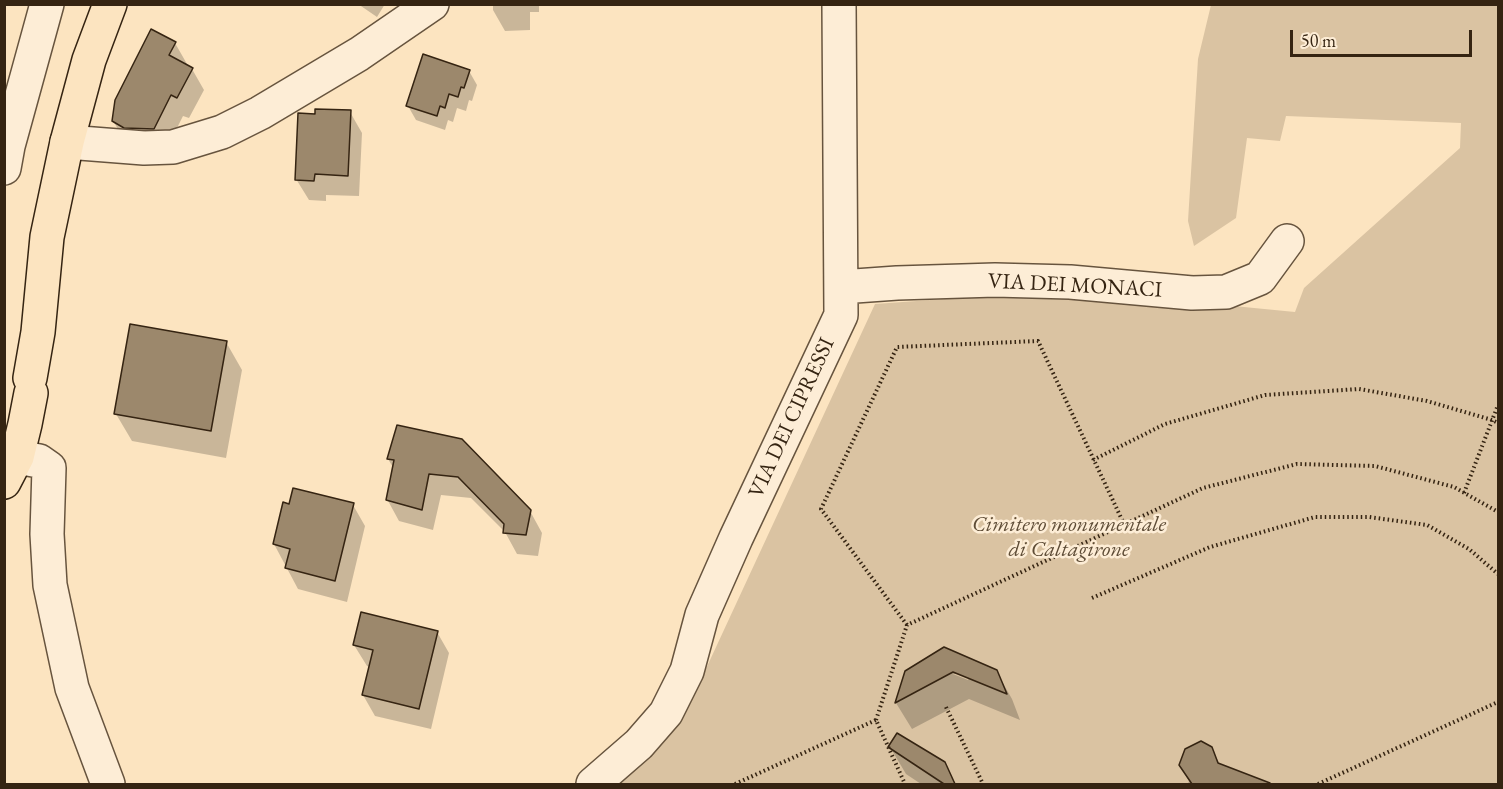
<!DOCTYPE html>
<style>
body{margin:0}
#map{position:relative;width:1503px;height:789px;overflow:hidden;background:#fce4c0;font-family:"EB Garamond",serif}
canvas{display:block}
.frame{position:absolute;inset:0;border:6px solid #352412;pointer-events:none}
.scale{position:absolute;left:1290px;top:30px;width:182px;height:27px;box-sizing:border-box;border:3px solid #352412;border-top:0;padding-left:8px;font-size:18px;line-height:21px;white-space:nowrap;color:#352412;-webkit-text-stroke:4px #fdedd6;paint-order:stroke}
</style>
<div id="map">
<canvas width="1503" height="789"></canvas>
<div class="frame"></div>
<div class="scale">50 m</div>
</div>
<script>
const ctx = document.querySelector('canvas').getContext('2d');
ctx.lineJoin = 'round';
function fill(path, color) {
  ctx.fillStyle = color;
  ctx.fill(path, 'evenodd');
}
function toPath(rows) {
  const path = new Path2D();
  for (const r of rows) {
    path.moveTo(r[0], r[1]);
    for (let i = 2; i < r.length; i += 2) path.lineTo(r[i], r[i + 1]);
  }
  return path;
}
function trace(path, color, width, dash) {
  ctx.strokeStyle = color;
  ctx.lineWidth = width;
  ctx.lineCap = dash ? 'butt' : 'round';
  ctx.setLineDash(dash || []);
  ctx.stroke(path);
}
function write(font, color, halo, rows, align = 'center') {
  ctx.font = font + ' "EB Garamond",serif';
  ctx.lineWidth = 5;
  ctx.setLineDash([]);
  ctx.textBaseline = 'middle';
  ctx.strokeStyle = halo;
  ctx.fillStyle = color;
  for (const [text, x, y, turn = 0] of rows) {
    ctx.save();
    ctx.translate(x, y);
    ctx.rotate((+turn || 0) * Math.PI / 180);
    ctx.textAlign = isNaN(turn) ? turn : align;
    if (halo) ctx.strokeText(text, 0, 0);
    ctx.fillText(text, 0, 0);
    ctx.restore();
  }
}
fill(toPath([
 [1211,5,1498,5,1498,784,604,784,685,714,875,304,1070,290,1295,312,1304,288,1460,148,1461,123,1286,116,1280,141,1247,138,1236,218,1194,246,1188,221,1198,59]
]), '#dac3a2');
fill(toPath([
 [358,4,385,4,377,17],
 [493,4,539,4,539,12,530,12,530,30,505,31,493,10],
 [175,43,187,64,186,66,192,69,204,90,189,118,183,116,166,150,126,142,113,121],
 [469,71,477,85,472,101,469,100,466,111,457,108,453,122,448,120,445,130,416,120,408,106],
 [350,112,362,133,359,196,326,195,326,201,309,200,296,179,317,116],
 [226,342,242,370,226,458,132,441,116,414],
 [398,427,530,511,542,533,538,556,517,554,505,532,471,498,441,495,433,530,399,521,387,499,394,469,388,459],
 [353,505,365,526,347,602,298,589,274,544,290,506],
 [437,632,449,653,431,729,375,716,363,695,370,667,367,666,354,645],
 [996,671,1012,699,1020,720,969,699,912,729,896,703,906,672],
 [953,674,960,674,969,677,968,680],
 [890,747,943,763,956,784,921,784,906,774],
 [1211,748,1221,766,1243,774,1249,784,1188,784,1189,781,1180,765]
]), '#0003');
const building = toPath([
 [151,29,176,42,169,55,193,68,177,98,171,95,154,129,124,128,112,121,115,100,151,29],
 [423,54,470,70,464,88,461,87,458,97,449,94,445,108,440,106,437,116,406,106,423,54],
 [315,109,351,110,348,176,315,174,314,181,295,180,298,113,315,114,315,109],
 [130,324,227,341,211,431,114,414,130,324],
 [397,425,462,439,531,510,526,535,503,533,504,524,458,477,429,474,422,510,386,500,394,460,387,459,397,425],
 [293,488,354,503,335,581,285,568,290,549,273,544,283,502,289,504,293,488],
 [361,612,438,631,419,709,362,695,373,650,353,645,361,612],
 [944,647,997,670,1007,694,953,672,895,703,905,671,944,647],
 [897,733,945,762,955,784,944,784,888,747,897,733],
 [1201,741,1212,747,1218,763,1270,783,1270,784,1192,784,1179,765,1185,749,1201,741]
]);
fill(building, '#9c886c');
trace(building, '#352412', 1.5);
const minor = toPath([
 [67,142,144,148,173,147,222,132,260,113,359,54,432,4],
 [4,168,8,146,47,4],
 [841,287,897,283,995,280,1070,282,1192,293,1226,292,1260,278,1287,241],
 [17,457,39,461,49,468,47,534,50,585,72,688,108,784],
 [593,784,639,744,666,713,687,671,702,615,736,538,841,315,839,4]
]);
const major = toPath([
 [30,378,38,332,47,237,67,142,89,60,110,4],
 [4,482,17,457,25,424,31,393]
]);
trace(minor, '#67543e', 36);
trace(major, '#352412', 36);
trace(toPath([
 [1093,460,1165,424,1265,395,1359,389,1427,401,1492,420,1498,423],
 [1464,493,1498,405],
 [1092,598,1210,547,1315,517,1369,517,1427,525,1469,549,1498,574],
 [907,625,821,509,897,347,1038,341,1124,524],
 [946,707,983,784],
 [876,720,907,625,1203,488,1297,464,1375,466,1454,487,1498,512],
 [735,784,876,720,905,784],
 [1318,784,1498,702]
]), '#352412', 4, [1.5, 3]);
trace(minor, '#fdedd6', 33);
trace(major, '#fce4c0', 33);
write('22px', '#352412', '#fdedd6', [
 ["VIA DEI MONACI",1075,286,3],
 ["VIA DEI CIPRESSI",792,418,-65]
]);
write('italic 22px', '#5e4c36', '#fdedd6', [
 ["Cimitero monumentale",1069,525],
 ["di Caltagirone",1069,550]
]);
</script>
